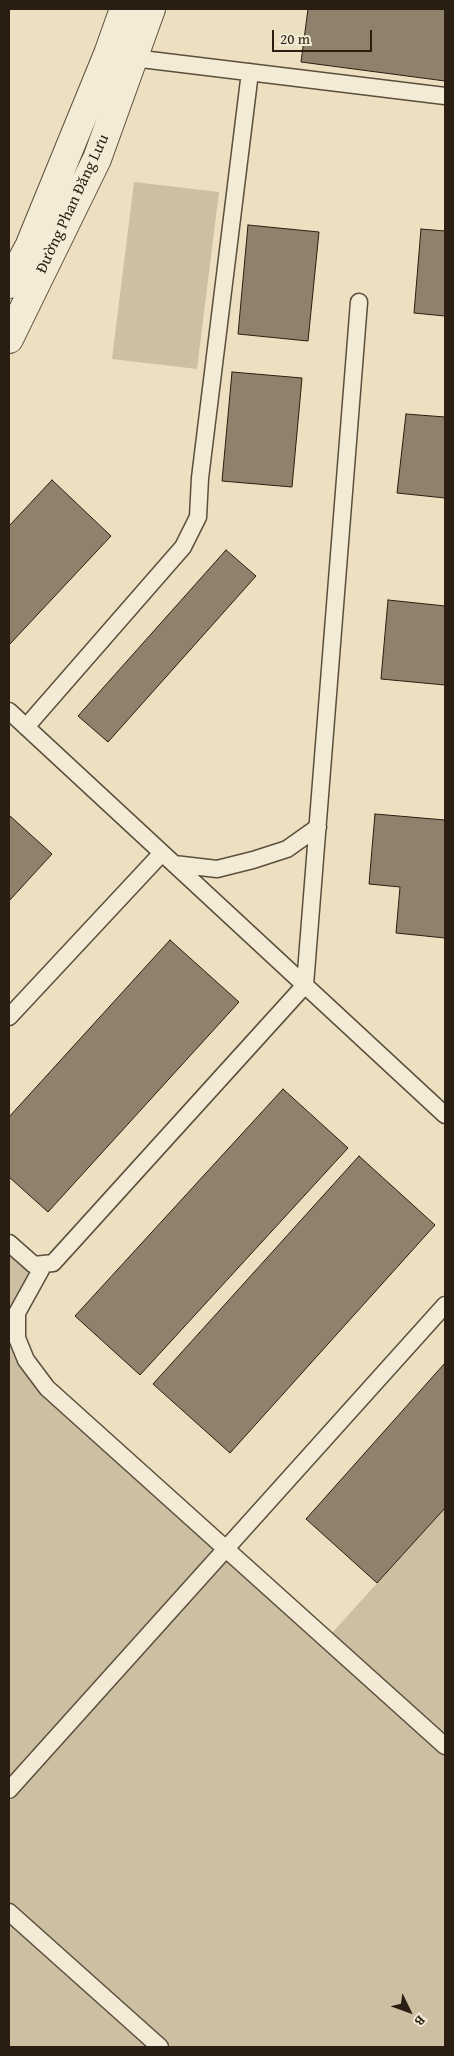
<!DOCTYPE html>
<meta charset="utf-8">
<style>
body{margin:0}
#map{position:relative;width:454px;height:2056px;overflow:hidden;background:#ede0c0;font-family:"Gentium Book Plus",serif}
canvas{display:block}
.frame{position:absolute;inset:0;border:10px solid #2a1d11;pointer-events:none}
.north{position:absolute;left:384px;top:1986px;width:50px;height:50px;-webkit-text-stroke:4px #f3ebd6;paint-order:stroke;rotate:132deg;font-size:14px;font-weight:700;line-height:20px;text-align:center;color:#2a1d11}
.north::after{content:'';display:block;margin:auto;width:18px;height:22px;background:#2a1d11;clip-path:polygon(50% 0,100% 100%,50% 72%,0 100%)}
.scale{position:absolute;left:272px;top:30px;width:100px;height:22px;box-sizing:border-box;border:2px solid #2a1d11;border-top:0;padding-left:6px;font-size:15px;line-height:18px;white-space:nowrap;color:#2a1d11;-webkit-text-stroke:4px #f3ebd6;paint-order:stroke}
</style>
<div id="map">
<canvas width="454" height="2056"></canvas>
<div class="frame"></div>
<div class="north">B</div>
<div class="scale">20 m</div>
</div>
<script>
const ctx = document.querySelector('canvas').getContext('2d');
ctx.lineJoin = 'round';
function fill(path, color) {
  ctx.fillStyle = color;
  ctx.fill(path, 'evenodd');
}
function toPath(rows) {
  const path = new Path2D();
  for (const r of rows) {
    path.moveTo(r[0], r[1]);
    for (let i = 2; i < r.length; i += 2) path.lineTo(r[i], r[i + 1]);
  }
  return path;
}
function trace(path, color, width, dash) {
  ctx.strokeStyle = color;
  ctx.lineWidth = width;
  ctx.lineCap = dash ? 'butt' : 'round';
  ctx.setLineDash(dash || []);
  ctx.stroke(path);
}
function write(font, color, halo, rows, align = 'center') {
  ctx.font = font + ' "Gentium Book Plus",serif';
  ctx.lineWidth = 4;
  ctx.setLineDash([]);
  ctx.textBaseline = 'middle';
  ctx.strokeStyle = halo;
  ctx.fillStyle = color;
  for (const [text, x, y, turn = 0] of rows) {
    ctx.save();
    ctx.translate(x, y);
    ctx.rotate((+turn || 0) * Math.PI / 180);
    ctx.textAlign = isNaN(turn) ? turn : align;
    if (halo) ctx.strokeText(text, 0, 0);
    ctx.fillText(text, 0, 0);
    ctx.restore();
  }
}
fill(toPath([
 [134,182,219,192,197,369,112,359],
 [9,1254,31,1273,11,1342,217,1548,9,1779],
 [445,1508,445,1736,332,1633],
 [227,1558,445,1756,445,2047,172,2047,9,1902,9,1802],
 [9,1922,148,2047,9,2047]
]), '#ccbfa2');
const building = toPath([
 [308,9,445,9,445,81,301,62,308,9],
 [248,225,319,232,308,341,238,334,248,225],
 [421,229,445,231,445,316,414,313,421,229],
 [232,372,302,378,292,487,222,481,232,372],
 [406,414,445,417,445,498,397,493,406,414],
 [52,480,111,536,9,645,9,526,52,480],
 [226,550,256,576,108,742,78,716,226,550],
 [388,600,445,606,445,685,381,679,388,600],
 [375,814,445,820,445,938,396,933,400,887,369,884,375,814],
 [9,815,52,854,9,901,9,815],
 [170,940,239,1002,48,1212,9,1177,9,1117,170,940],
 [283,1089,348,1148,140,1375,75,1316,283,1089],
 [359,1156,435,1225,230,1453,153,1384,359,1156],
 [445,1363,445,1508,377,1583,306,1519,445,1363]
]);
fill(building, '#8f826c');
trace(building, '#2a1d11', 1);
const service = toPath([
 [125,57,445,96],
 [9,711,445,1115],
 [26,727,183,547,198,517,200,478,250,72],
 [174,864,217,869,253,860,287,849,318,827],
 [9,1017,162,853],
 [9,1243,34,1265,53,1263,305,985,359,302],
 [43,1266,17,1313,17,1338,26,1360,47,1388,445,1746],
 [9,1790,445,1305],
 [9,1912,160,2047]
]);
const tertiary = toPath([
 [9,284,29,247,108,54,124,9],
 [9,339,97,159,151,9]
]);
trace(service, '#5b4e3d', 19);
trace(tertiary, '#5b4e3d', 30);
trace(service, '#f3ebd6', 16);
trace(tertiary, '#f3ebd6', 28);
write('16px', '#2a1d11', '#f3ebd6', [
 ["Đường Phan Đăng Lưu",73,204,-65]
]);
</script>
